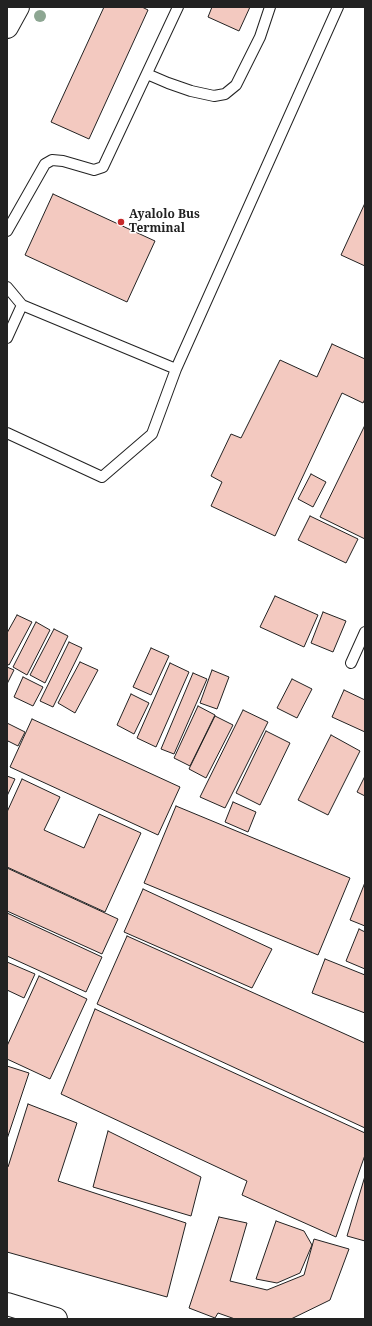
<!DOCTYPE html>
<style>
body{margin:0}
#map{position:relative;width:372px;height:1326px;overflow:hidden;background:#fff;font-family:"Noto Serif",serif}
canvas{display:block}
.frame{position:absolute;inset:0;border:8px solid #222;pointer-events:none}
</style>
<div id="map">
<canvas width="372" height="1326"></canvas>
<div class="frame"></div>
</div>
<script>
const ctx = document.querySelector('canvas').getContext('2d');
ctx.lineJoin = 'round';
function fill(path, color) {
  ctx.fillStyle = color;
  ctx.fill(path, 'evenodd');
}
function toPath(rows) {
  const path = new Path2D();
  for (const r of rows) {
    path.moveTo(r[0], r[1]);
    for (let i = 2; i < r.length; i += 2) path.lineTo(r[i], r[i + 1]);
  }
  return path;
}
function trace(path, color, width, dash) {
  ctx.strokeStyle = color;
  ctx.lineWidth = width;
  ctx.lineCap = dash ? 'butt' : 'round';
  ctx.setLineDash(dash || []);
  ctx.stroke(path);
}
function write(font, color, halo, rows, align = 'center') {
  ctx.font = font + ' "Noto Serif",serif';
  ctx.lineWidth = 3;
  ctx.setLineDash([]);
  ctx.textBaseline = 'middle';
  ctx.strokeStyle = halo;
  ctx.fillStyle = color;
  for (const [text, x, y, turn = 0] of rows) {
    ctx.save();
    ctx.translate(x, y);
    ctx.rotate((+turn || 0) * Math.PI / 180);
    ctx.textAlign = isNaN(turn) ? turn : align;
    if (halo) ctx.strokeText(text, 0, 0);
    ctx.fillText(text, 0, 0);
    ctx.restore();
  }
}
const building = toPath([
 [104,7,142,7,148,10,89,139,51,122,104,7],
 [212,7,250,7,239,31,208,17,212,7],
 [53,194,155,241,127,302,25,255,53,194],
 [365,203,365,266,341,255,365,203],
 [332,344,365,359,365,399,363,403,342,393,275,536,211,506,222,482,211,476,231,434,241,438,280,360,317,377,332,344],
 [365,425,365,539,320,517,365,425],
 [311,474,326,482,313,507,298,499,311,474],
 [310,516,358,539,346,563,298,540,310,516],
 [275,596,318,615,304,647,260,627,275,596],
 [323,612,346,621,333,652,311,643,323,612],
 [17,615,32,622,9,665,7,664,7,633,17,615],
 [36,622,50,630,27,675,13,667,36,622],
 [54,629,68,636,45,683,30,675,54,629],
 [69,642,82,648,53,707,40,701,69,642],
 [151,648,169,656,151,695,133,687,151,648],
 [80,662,98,670,75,713,58,703,80,662],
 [170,663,189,672,156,747,137,738,170,663],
 [7,667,14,670,7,684,7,667],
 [212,670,229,677,217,709,200,703,212,670],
 [193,673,207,679,174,754,161,749,193,673],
 [23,677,43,687,33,706,14,697,23,677],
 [292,679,312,689,297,718,277,708,292,679],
 [344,690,365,700,365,732,332,717,344,690],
 [131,694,149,703,134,734,117,725,131,694],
 [198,706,215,715,190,766,174,758,198,706],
 [243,710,268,722,225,808,200,797,243,710],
 [215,716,233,725,206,778,189,769,215,716],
 [32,719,180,787,158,835,10,767,32,719],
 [7,723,25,732,18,746,8,741,7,743,7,723],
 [266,731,290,743,260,805,236,793,266,731],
 [331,735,360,751,328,815,298,800,331,735],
 [7,776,15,779,7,796,7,776],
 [365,776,365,796,357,792,365,776],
 [22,779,60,797,44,830,84,848,99,814,141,833,105,912,7,867,7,812,22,779],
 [233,802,256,812,248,832,225,822,233,802],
 [176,806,350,878,318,955,144,883,176,806],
 [7,868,118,919,102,954,7,911,7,868],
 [364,885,365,886,365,926,350,920,364,885],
 [143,889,272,949,252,988,124,932,143,889],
 [7,913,102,957,86,992,7,956,7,913],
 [359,929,365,932,365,969,346,961,359,929],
 [127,936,365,1043,365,1128,97,1004,127,936],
 [325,959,365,975,365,1013,312,993,325,959],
 [7,962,35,974,24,998,7,990,7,962],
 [39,976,87,999,50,1079,7,1059,7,1046,39,976],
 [95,1009,365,1133,365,1155,336,1237,242,1195,247,1181,61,1094,95,1009],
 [7,1066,29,1073,7,1139,7,1066],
 [28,1104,77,1123,58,1181,186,1223,167,1297,7,1252,7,1167,8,1167,28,1104],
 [108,1131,201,1177,191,1216,93,1187,108,1131],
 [365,1176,365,1241,347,1236,365,1176],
 [219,1217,247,1223,230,1281,267,1290,304,1275,314,1239,349,1249,330,1300,291,1319,235,1319,218,1313,215,1318,189,1308,219,1217],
 [276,1221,304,1231,312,1245,300,1273,277,1283,256,1279,276,1221]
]);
fill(building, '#f3c9c0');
trace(building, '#222', 1);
const service = toPath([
 [147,74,168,83,191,91,214,96,225,94,236,85,260,37,270,7],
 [7,231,45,164,52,160,63,161,94,170,103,167,178,7],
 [7,287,22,305,7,338],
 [22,305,176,369],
 [7,433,102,477,152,434,176,369,338,7],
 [351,663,365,632]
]);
const tertiary = toPath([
 [7,27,18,7]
]);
const secondary = toPath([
 [7,1304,56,1319]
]);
trace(service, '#222', 12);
trace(tertiary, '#222', 24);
trace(secondary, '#222', 24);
trace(service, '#fff', 10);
trace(tertiary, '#fff', 22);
trace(secondary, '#fff', 22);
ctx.fillStyle = '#8da692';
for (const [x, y] of [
 [40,16]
]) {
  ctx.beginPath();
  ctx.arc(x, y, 6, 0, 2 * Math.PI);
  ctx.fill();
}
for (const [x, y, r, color] of [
 [121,222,4,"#c62828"]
]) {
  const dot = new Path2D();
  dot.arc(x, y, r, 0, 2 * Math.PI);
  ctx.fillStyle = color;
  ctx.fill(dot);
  trace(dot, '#fff', 1.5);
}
write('bold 12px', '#222', '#fff', [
 ["Ayalolo Bus",129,215],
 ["Terminal",129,229]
], 'left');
</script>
